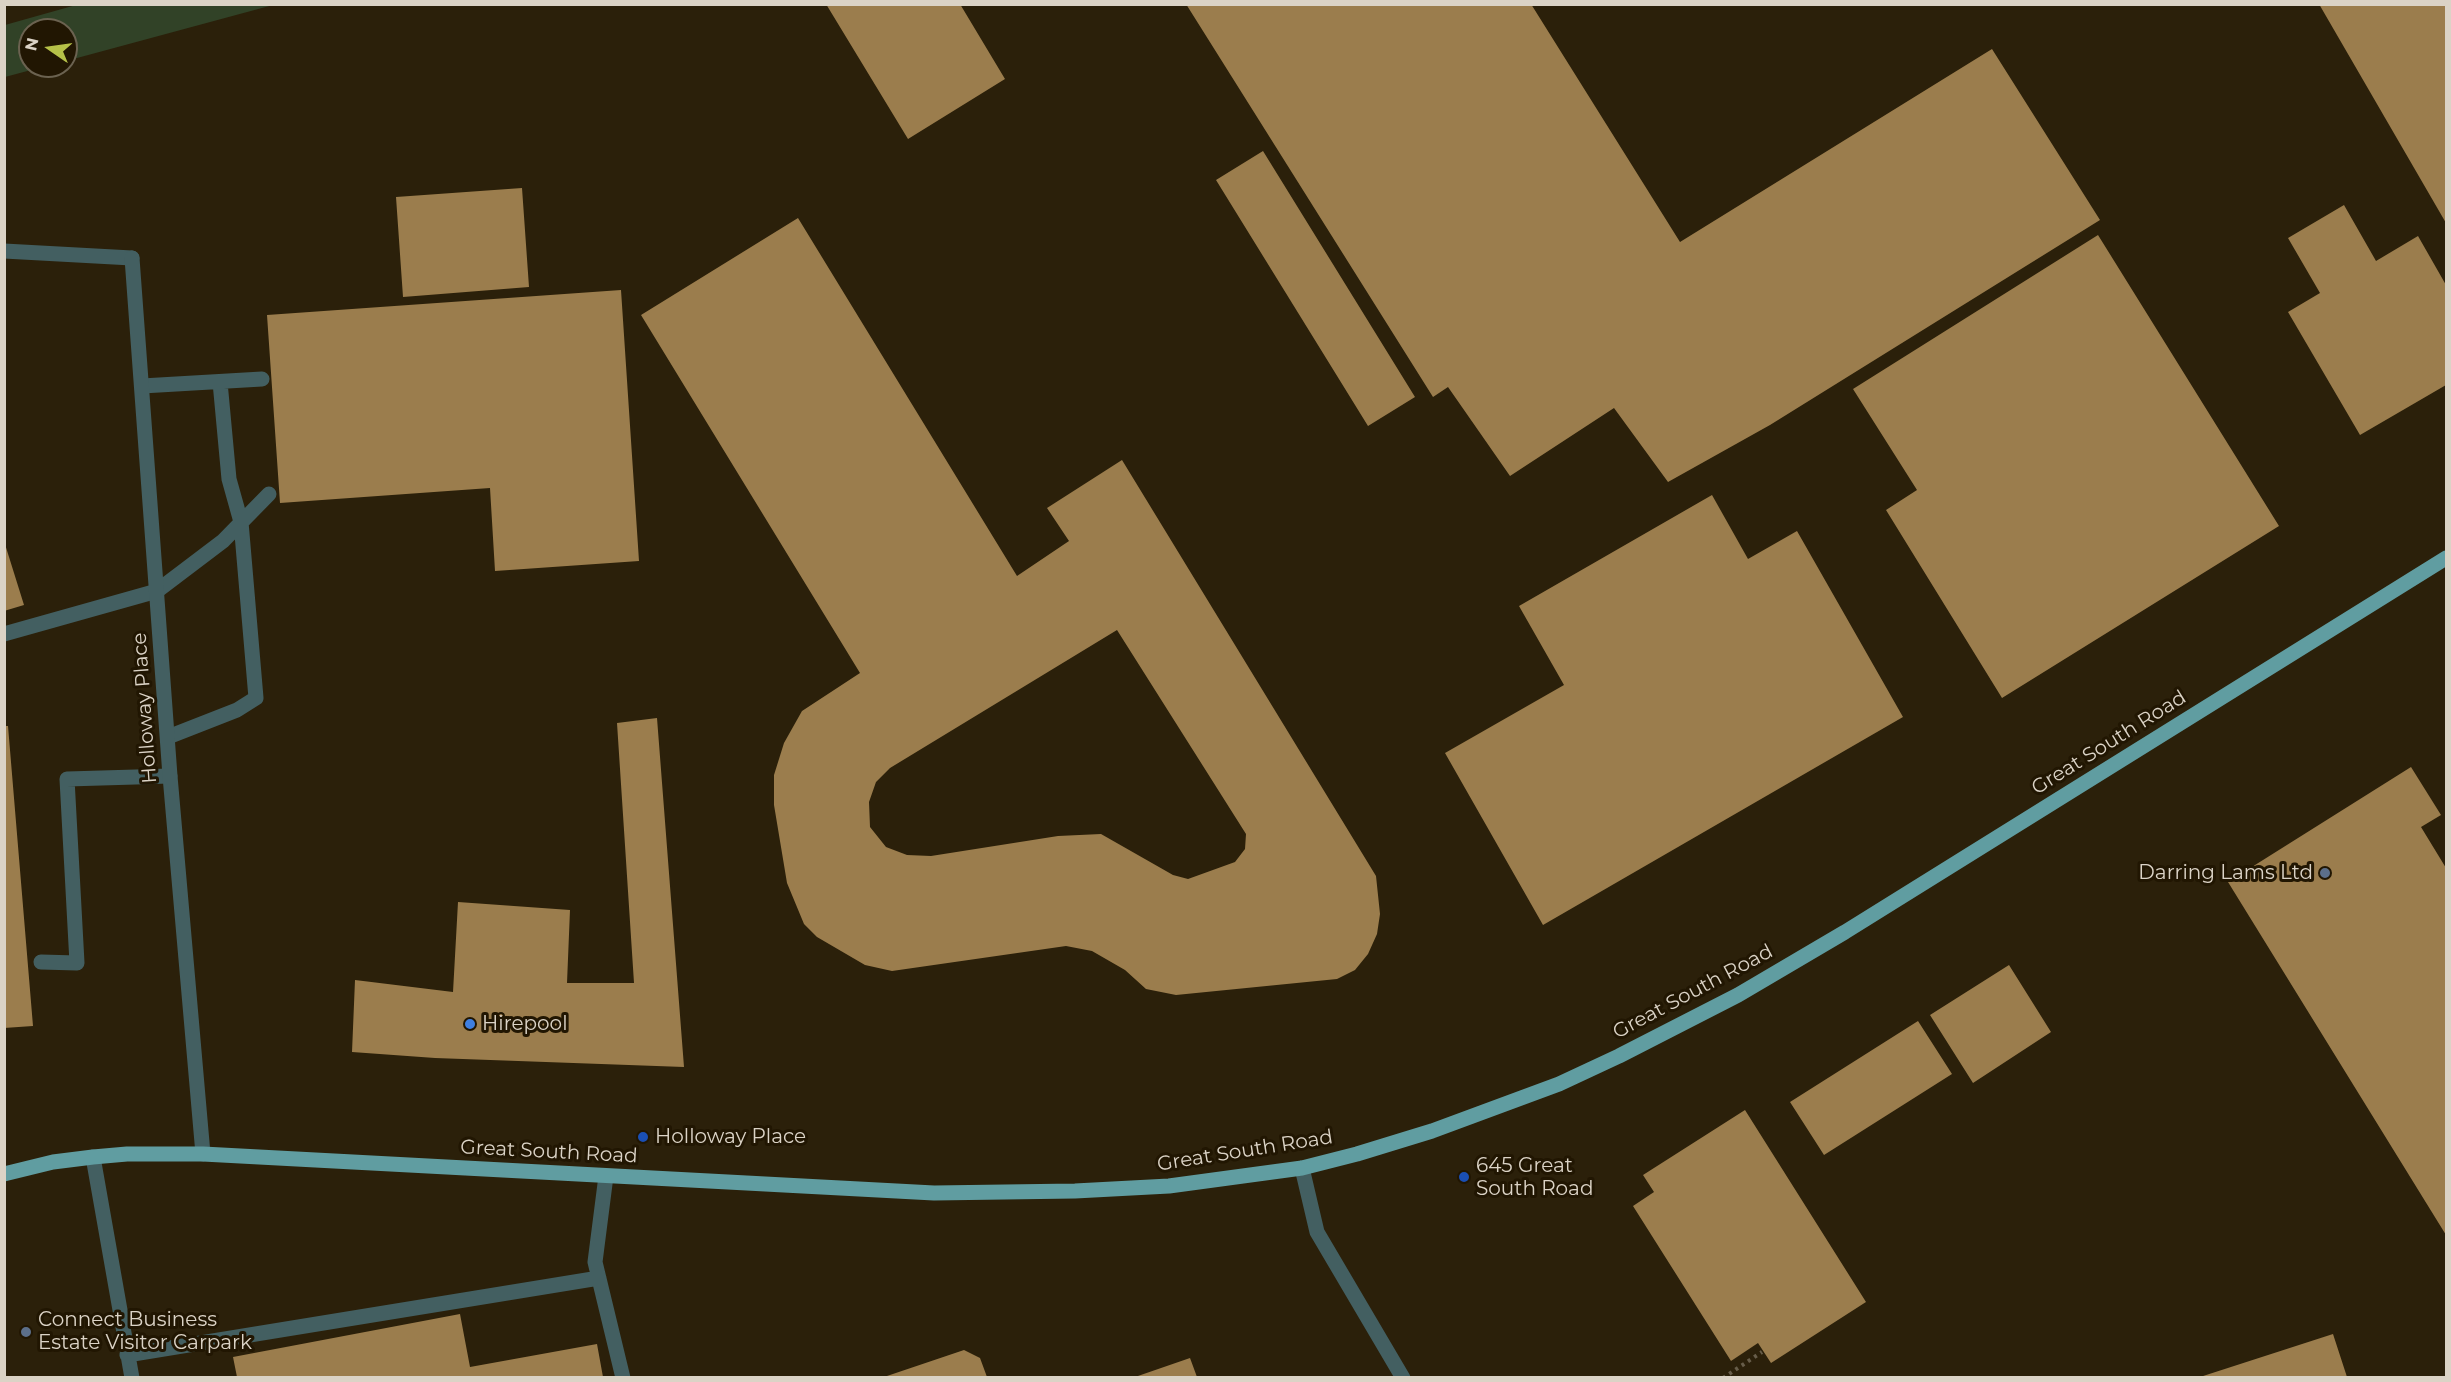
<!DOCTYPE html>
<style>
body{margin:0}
#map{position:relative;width:2451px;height:1382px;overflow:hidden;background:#2b200a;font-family:Montserrat,sans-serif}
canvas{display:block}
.frame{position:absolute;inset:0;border:6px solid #dbd3c6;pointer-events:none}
.north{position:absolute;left:18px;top:18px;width:60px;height:60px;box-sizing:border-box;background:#211602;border:2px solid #6b6250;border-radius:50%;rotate:283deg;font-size:16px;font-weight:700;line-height:24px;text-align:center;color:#dbd3c6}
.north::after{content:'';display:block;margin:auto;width:21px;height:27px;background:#b6c148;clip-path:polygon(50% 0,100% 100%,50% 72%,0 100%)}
</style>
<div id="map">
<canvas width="2451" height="1382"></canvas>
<div class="frame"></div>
<div class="north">N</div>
</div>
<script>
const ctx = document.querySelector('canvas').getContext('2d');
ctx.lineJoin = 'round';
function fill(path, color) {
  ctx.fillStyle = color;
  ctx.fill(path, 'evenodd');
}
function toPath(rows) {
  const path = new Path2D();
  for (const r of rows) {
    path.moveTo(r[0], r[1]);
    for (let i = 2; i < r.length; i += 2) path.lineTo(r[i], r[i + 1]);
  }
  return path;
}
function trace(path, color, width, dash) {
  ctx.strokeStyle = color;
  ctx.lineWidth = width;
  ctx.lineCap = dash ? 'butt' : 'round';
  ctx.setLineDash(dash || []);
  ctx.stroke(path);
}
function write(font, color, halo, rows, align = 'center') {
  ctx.font = font + ' Montserrat,sans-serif';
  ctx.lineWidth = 6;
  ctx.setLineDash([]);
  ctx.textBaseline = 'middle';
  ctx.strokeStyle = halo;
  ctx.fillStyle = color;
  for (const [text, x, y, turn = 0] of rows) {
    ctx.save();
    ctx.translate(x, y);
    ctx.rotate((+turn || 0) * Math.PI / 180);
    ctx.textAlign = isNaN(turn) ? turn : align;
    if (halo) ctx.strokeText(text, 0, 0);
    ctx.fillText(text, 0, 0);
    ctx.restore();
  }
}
fill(toPath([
 [76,5,76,4,273,5,66,61,66,30,30,30,30,66,46,66,5,77,5,25]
]), '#314227');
fill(toPath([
 [826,4,960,4,1005,79,908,139],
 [1186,4,1531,4,1680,242,1992,49,2100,220,1770,425,1668,482,1614,408,1510,476,1448,387,1433,397],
 [2319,4,2446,4,2446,223],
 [1263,151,1415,397,1368,426,1216,180],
 [522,188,529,287,403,297,396,197],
 [2344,205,2376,261,2418,236,2446,285,2446,385,2360,435,2288,312,2320,293,2288,238],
 [798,218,1017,576,1069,541,1047,508,1122,460,1376,876,1380,914,1377,934,1368,954,1355,970,1337,979,1176,995,1146,989,1125,970,1092,951,1066,946,892,971,865,965,817,937,804,924,787,883,774,805,774,775,784,743,802,711,860,673,641,315],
 [1117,630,1246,834,1245,849,1235,862,1188,879,1173,875,1101,834,1058,836,931,856,907,855,886,847,870,827,869,802,876,782,890,768],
 [2098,235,2279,526,2002,698,1886,510,1917,490,1853,389],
 [621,290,639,561,495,571,490,488,280,503,267,315],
 [1712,495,1748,559,1797,531,1903,717,1543,925,1445,753,1564,685,1519,606],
 [4,541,24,605,4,611],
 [657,718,684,1067,435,1058,352,1052,355,980,453,992,458,902,570,910,567,983,634,983,617,723],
 [4,726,8,726,33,1026,4,1028],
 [2411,767,2441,815,2421,827,2446,868,2446,1235,2228,882],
 [2009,965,2051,1032,1973,1083,1930,1015],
 [1918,1021,1952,1074,1824,1155,1790,1102],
 [1745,1110,1866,1302,1771,1363,1758,1343,1731,1361,1633,1206,1654,1192,1643,1175],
 [460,1314,470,1367,597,1344,603,1377,237,1377,233,1357],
 [2333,1334,2347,1377,2200,1377],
 [964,1350,980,1358,987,1377,884,1377],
 [1190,1358,1197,1377,1135,1377]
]), '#9b7d4d');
trace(toPath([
 [1723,1378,1762,1352]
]), '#675d4a', 4, [3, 4.5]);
trace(toPath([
 [4,251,132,258],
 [142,386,262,379],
 [4,634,157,591,223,541,269,494],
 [168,737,237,710,256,698,241,522,229,479,220,382],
 [41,962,77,963,67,779,170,776],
 [93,1157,132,1378],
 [1302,1168,1317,1232,1403,1378],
 [606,1176,595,1262,623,1378],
 [127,1355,599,1278]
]), '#435f61', 15);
trace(toPath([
 [132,258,170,776,203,1154]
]), '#435f61', 15);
trace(toPath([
 [4,1174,53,1162,93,1157,127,1154,203,1154,934,1193,1075,1191,1169,1186,1302,1168,1357,1154,1432,1131,1559,1084,1619,1056,1738,995,1845,932,2446,558]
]), '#609da1', 15);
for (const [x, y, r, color] of [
 [2325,873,6,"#5c6f8a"],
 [470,1024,6,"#3f7fe0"],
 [643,1137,6,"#1a4fb4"],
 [1464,1177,6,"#1a4fb4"],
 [26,1332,6,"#5c6f8a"]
]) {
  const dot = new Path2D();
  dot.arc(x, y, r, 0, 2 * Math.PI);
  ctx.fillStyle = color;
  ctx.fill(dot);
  trace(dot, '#211602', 2);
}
write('20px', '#dbd3c6', '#211602', [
 ["Holloway Place",145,708,-94],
 ["Great South Road",2109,743,-32],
 ["Great South Road",1693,992,-28],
 ["Great South Road",1245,1151,-9],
 ["Great South Road",549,1152,3]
]);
write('20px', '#dbd3c6', '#211602', [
 ["Darring Lams Ltd",2313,873,"right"],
 ["Hirepool",482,1024],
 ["Holloway Place",655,1137],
 ["645 Great",1476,1166],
 ["South Road",1476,1189],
 ["Connect Business",38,1320],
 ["Estate Visitor Carpark",38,1343]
], 'left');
</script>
